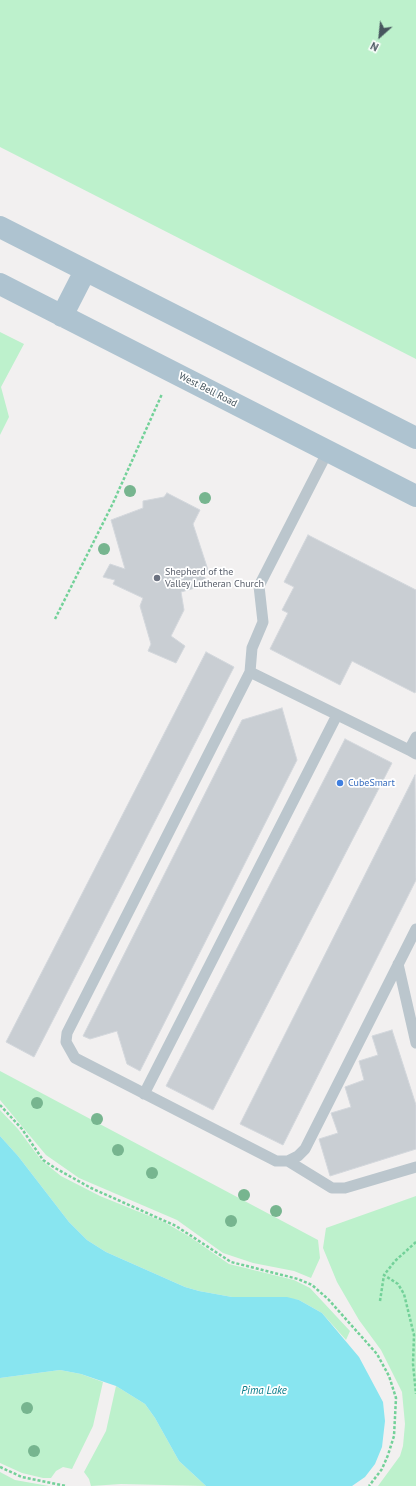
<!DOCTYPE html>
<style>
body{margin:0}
#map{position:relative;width:416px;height:1486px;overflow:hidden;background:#f2f0f0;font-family:"PT Sans",sans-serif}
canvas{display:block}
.north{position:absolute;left:360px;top:16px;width:40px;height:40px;-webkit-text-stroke:3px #fff;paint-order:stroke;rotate:207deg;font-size:11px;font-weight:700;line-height:16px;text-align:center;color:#47565e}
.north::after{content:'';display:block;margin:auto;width:14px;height:18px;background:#47565e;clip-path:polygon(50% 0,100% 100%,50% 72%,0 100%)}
</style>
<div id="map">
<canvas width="416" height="1486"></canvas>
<div class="north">N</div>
</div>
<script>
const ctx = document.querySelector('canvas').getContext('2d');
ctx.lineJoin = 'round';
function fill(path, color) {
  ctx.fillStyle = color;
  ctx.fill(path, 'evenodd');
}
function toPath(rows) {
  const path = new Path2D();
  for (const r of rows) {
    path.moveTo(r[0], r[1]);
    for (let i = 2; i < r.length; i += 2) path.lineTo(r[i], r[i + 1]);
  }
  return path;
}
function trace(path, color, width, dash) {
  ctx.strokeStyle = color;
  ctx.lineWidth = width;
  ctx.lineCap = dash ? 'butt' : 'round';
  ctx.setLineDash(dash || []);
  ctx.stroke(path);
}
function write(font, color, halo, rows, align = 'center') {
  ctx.font = font + ' "PT Sans",sans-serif';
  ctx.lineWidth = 3.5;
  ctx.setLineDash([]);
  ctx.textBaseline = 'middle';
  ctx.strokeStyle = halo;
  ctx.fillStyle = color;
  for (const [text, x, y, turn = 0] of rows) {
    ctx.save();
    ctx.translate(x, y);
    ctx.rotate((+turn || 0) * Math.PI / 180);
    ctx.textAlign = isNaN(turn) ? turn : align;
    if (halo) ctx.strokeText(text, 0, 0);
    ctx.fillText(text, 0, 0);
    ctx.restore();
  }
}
fill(toPath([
 [0,0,416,0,416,359,0,147],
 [0,332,24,344,1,387,9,417,0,435],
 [0,1071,318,1240,320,1258,311,1278,294,1271,253,1263,223,1253,177,1220,79,1178,46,1155,0,1100],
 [0,1110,18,1129,41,1160,61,1176,100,1196,164,1222,190,1237,229,1264,294,1280,310,1288,350,1331,346,1340,322,1313,299,1300,274,1297,232,1297,199,1291,185,1287,106,1252,87,1240,69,1222,18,1156,0,1136],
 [416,1196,416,1486,378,1486,400,1456,403,1446,405,1424,402,1392,381,1350,359,1320,337,1282,323,1248,326,1228],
 [60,1370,81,1374,103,1382,93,1426,72,1469,63,1467,56,1471,51,1478,43,1478,22,1473,0,1463,0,1378],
 [116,1386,145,1404,155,1418,179,1461,206,1486,121,1484,91,1486,89,1479,84,1472,106,1431],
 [0,1472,15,1480,49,1486,0,1486]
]), '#bdf1cc');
fill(toPath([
 [0,1136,18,1156,69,1222,87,1240,106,1252,185,1287,199,1291,232,1297,287,1297,299,1300,322,1313,359,1357,383,1402,385,1421,382,1447,375,1464,365,1477,352,1486,206,1486,179,1461,155,1418,145,1404,116,1386,81,1374,60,1370,0,1378]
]), '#88e5f0');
const building = toPath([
 [167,493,200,510,193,524,208,570,204,571,206,585,181,592,184,610,171,636,185,646,176,663,148,651,151,644,140,606,143,598,113,584,115,580,103,577,110,564,125,569,111,520,143,508,143,501,164,497,167,493],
 [308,535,416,590,416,690,415,693,352,661,340,685,270,649,288,613,282,610,294,587,284,582,308,535],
 [206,652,234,667,34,1057,6,1042,206,652],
 [282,708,297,760,140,1071,127,1064,117,1031,90,1039,83,1036,242,720,282,708],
 [345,739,392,763,213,1110,166,1086,345,739],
 [415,775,416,880,283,1145,240,1124,415,775],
 [392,1030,416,1105,416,1149,330,1176,319,1139,338,1133,331,1113,351,1107,345,1087,364,1080,359,1061,378,1055,372,1036,392,1030]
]);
fill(building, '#c9ced3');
trace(building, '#d3d7dc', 1);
trace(toPath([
 [55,619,113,503,162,394],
 [0,1105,22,1129,43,1160,55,1168,91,1188,176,1226,231,1262,298,1279,312,1285,328,1299,377,1354,389,1376,396,1398,394,1436,388,1455,382,1469,369,1486],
 [416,1242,395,1261,384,1275,398,1284,404,1294,414,1335,413,1364,416,1394],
 [380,1301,384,1275],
 [0,1467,22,1477,66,1486]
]), '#73d199', 2.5, [3, 2]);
trace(toPath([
 [328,451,259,586,263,622,252,648,250,672,67,1033,66,1042,75,1058,276,1161,288,1161,298,1156,305,1149,416,929],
 [250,672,409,750],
 [416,737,409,750,416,754],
 [398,964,416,1043],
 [144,1094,337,715],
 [288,1161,332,1188,345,1188,416,1167]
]), '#bbc6cd', 11);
trace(toPath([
 [0,227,416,438],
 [0,284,416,496],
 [62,316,85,271]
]), '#aec3d0', 22);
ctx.fillStyle = '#77b58f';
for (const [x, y] of [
 [130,491],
 [205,498],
 [104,549],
 [37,1103],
 [97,1119],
 [118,1150],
 [152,1173],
 [244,1195],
 [276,1211],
 [231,1221],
 [27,1408],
 [34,1451]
]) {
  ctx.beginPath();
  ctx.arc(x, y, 6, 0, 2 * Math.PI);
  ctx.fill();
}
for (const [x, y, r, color] of [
 [157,578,4,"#6b7280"],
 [340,783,4,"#3f7fe0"]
]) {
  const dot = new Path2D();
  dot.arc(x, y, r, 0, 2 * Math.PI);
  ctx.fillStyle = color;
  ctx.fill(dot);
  trace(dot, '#fff', 1.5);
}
write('10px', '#47565e', '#fff', [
 ["West Bell Road",208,390,27]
]);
write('10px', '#5b616d', '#fff', [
 ["Shepherd of the",165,572],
 ["Valley Lutheran Church",165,584]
], 'left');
write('10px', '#366cbe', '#fff', [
 ["CubeSmart",348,783]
], 'left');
write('italic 11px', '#097c8a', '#fff', [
 ["Pima Lake",264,1391]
]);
</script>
